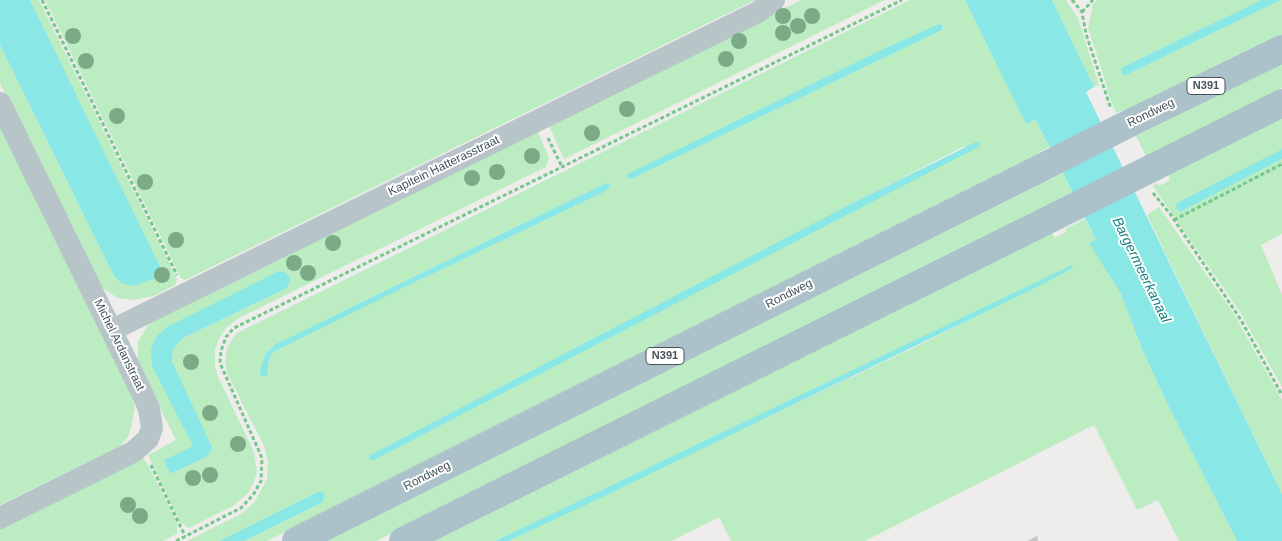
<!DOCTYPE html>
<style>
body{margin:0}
canvas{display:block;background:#efecec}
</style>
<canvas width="1282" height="541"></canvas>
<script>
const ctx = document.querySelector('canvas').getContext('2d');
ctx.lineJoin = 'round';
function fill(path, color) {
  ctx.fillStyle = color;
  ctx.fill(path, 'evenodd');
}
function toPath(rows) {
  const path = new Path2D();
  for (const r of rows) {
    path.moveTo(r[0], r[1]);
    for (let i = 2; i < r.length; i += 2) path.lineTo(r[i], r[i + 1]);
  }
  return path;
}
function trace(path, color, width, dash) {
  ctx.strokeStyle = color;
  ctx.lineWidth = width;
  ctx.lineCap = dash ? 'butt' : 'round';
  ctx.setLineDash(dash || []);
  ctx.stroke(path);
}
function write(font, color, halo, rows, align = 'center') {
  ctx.font = font + ' Arial,sans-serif';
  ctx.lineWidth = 4;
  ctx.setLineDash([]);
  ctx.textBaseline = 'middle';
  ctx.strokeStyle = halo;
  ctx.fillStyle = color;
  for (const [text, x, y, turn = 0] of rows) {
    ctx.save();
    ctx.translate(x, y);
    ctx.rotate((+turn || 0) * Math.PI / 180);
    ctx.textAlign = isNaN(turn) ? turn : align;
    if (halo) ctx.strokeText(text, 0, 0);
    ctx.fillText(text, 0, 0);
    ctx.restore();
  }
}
fill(toPath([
 [30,0,39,0,177,279,175,285,154,296,133,300,118,298,104,289,96,279,0,83,0,45,114,276,163,275],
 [45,0,755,0,185,280,181,278],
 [801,0,885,0,564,159,548,124],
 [910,0,965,0,1026,123,1035,119,1049,147,1027,160,267,541,244,541,323,502,310,496,219,541,187,541,243,513,255,501,267,479,268,463,265,448,227,373,225,362,227,347,237,333],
 [944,27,942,30,631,179,629,180,626,176,873,54],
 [979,146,374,460,370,457,374,453,962,147],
 [606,183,600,194,369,304,273,352,269,359,267,376,260,369,266,353,276,344],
 [1052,0,1066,0,1078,18,1099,85,1094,87],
 [1098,0,1261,0,1121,68,1128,74,1281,0,1282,0,1282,36,1135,109,1123,110,1116,113,1108,93,1105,80,1088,28,1093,4],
 [1282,62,1282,88,1146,156,1136,136],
 [1282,116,1282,149,1176,204,1182,211,1282,159,1282,234,1261,245,1282,295,1282,387,1240,312,1153,186,1157,183,1159,186,1170,180,1168,174],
 [0,126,132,395,135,407,131,428,128,437,119,447,0,505],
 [537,130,549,157,546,167,239,318,227,327,220,337,215,349,215,366,218,377,254,452,257,472,254,482,248,493,233,506,189,528,180,522,148,455,176,440,139,366,138,360,138,342,149,323],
 [279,271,285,272,289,276,290,281,287,288,183,338,173,349,172,362,211,452,206,457,170,474,164,460,191,447,192,444,151,361,163,330],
 [1063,173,1072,192,911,276,376,541,322,541],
 [1159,207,1234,314,1282,400,1282,494,1147,215],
 [1085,219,1096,240,1090,243,1120,292,1143,351,1166,401,1237,541,1179,541,1158,500,1137,510,1094,425,865,541,731,541,719,517,671,541,508,541,917,346,987,311,1071,266,495,541,429,541,1051,231,1055,238,1066,232,1065,229],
 [143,457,148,465,177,523,177,534,163,541,0,541,0,527]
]), '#bbecc2');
fill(toPath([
 [0,0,30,0,164,275,133,286,122,283,114,276,0,45],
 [965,0,1052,0,1094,87,1086,92,1282,494,1282,541,1237,541,1166,401,1143,351,1120,292,1089,243,1096,240,1063,173,1035,119,1026,124],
 [1261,0,1281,0,1128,74,1123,75,1121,72,1121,68],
 [939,24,943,26,942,30,631,179,626,178,628,174,873,54],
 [976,142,978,142,980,146,374,460,370,460,370,456,374,453,851,204],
 [1282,149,1282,159,1182,211,1179,211,1177,210,1176,204,1177,203],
 [606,183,609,184,609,188,600,194,411,284,273,352,269,359,267,376,261,376,260,369,266,353,276,344],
 [1070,266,1071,266,1073,268,1037,287,594,501,508,541,495,541],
 [279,271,285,272,289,276,290,281,287,288,183,338,173,349,172,362,212,447,211,452,206,457,170,474,164,460,191,447,192,444,152,366,151,350,156,337,167,327],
 [318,492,325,493,323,502,244,541,219,541]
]), '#89e7e5');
fill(toPath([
 [1037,535,1038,541,1028,541,1035,537]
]), '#c3c8cc');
trace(toPath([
 [42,0,177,275],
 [1072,0,1082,12,1086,34,1111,109],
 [1082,12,1093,0],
 [548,138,562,167],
 [1153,193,1171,215,1241,320,1282,395],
 [1174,220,1282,164],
 [151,465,185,536],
 [176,541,241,508,253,495,261,481,262,458,220,363,221,351,226,337,234,328,902,0]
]), '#75c88c', 3, [4, 2.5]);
trace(toPath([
 [0,103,143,395,149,409,152,428,148,439,133,452,0,518],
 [112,330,758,12,774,0]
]), '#b7c4c8', 22);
trace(toPath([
 [1130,123,1282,49],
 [1152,168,1282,103],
 [296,541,1033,172],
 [403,541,1056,216]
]), '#acc2ca', 28);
trace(toPath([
 [1033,172,1130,123],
 [1056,216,1152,168]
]), '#acc2ca', 28);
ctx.fillStyle = '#7aab86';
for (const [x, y] of [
 [783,16],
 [812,16],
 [798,26],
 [783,33],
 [73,36],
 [739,41],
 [726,59],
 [86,61],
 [627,109],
 [117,116],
 [592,133],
 [532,156],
 [497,172],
 [472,178],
 [145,182],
 [176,240],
 [333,243],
 [294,263],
 [308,273],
 [162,275],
 [191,362],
 [210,413],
 [238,444],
 [210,475],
 [193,478],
 [128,505],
 [140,516]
]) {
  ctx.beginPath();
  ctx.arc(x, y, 8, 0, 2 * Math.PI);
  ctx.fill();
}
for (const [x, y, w] of [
 [1206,86,38],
 [665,356,38]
]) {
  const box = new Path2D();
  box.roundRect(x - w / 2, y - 8.5, w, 17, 4);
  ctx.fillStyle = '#fff';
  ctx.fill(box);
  trace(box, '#455358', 1);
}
write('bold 11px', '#455358', null, [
 ["N391",1206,86],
 ["N391",665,356]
]);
write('12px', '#455358', '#fff', [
 ["Rondweg",1151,113,-26],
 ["Kapitein Hatterasstraat",444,166,-26],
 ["Rondweg",789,294,-27],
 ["Michel Ardanstraat",119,345,64],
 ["Rondweg",427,476,-27]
]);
write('italic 14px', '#128280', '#fff', [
 ["Bargermeerkanaal",1141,270,64]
]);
</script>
